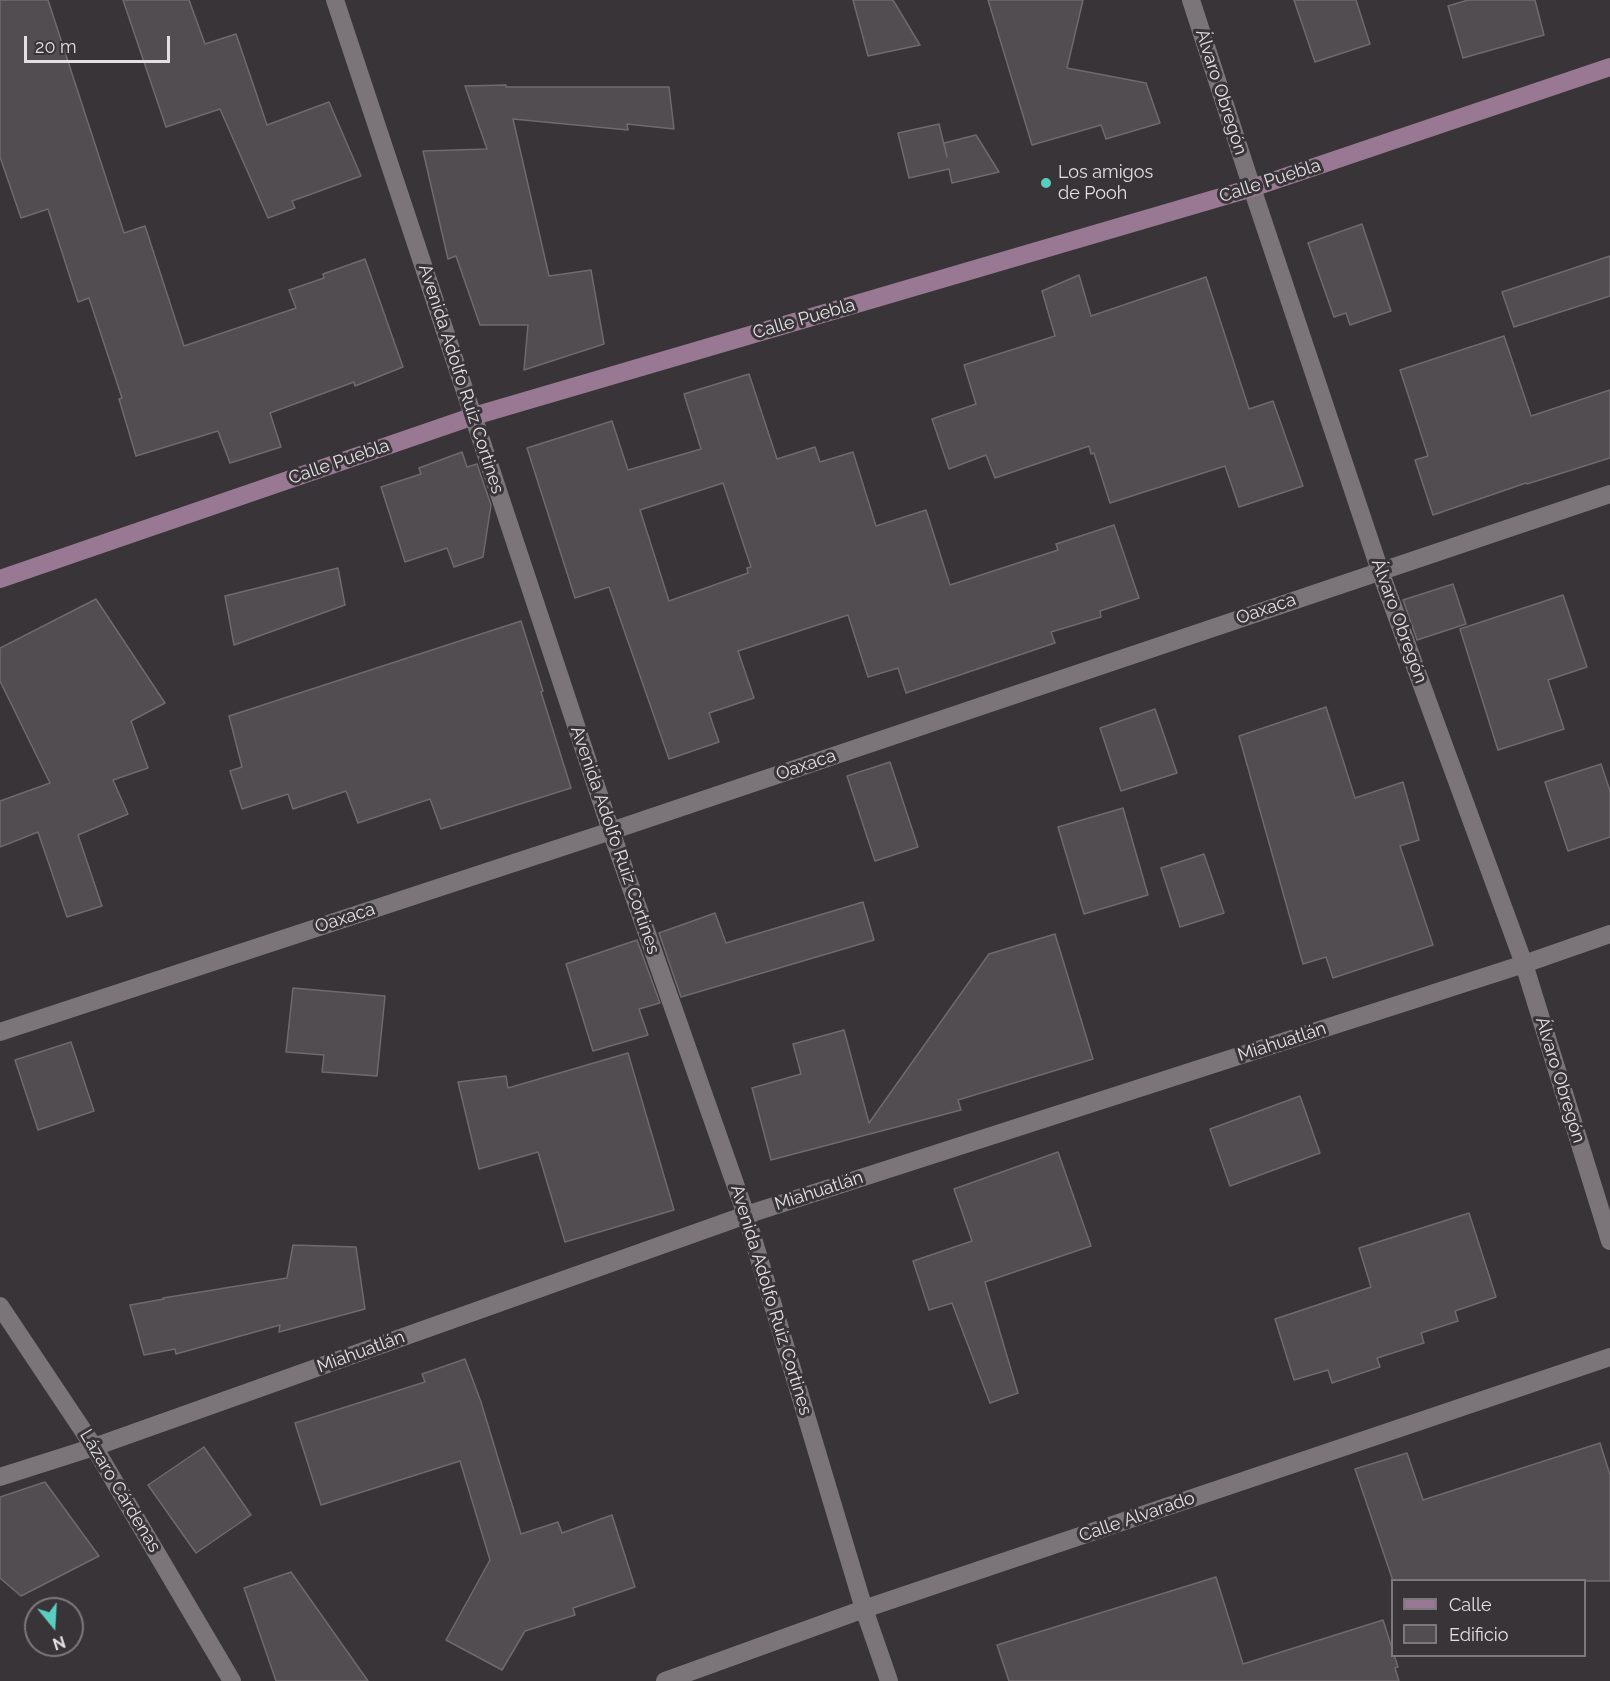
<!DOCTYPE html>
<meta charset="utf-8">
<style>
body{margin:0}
#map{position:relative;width:1610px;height:1681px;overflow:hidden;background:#383437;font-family:Raleway,sans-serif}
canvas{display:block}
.legend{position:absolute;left:1391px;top:1579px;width:195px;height:78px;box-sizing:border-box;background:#383437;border:2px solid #7c797c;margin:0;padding:8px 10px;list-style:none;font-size:18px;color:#e3e0e3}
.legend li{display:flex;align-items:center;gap:12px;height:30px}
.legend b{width:30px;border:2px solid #7c797c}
.north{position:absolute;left:24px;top:1597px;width:60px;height:60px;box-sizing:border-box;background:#383437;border:2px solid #7c797c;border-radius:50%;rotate:162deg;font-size:16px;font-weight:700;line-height:24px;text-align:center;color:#e3e0e3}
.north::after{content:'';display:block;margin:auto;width:21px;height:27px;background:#58cec0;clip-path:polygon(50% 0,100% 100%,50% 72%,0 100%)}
.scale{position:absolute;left:24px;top:36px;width:146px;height:27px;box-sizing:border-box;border:3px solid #e3e0e3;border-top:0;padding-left:8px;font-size:18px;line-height:21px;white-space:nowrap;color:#e3e0e3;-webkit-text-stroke:4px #383437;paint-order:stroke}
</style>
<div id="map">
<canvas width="1610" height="1681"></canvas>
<ul class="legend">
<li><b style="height:8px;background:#987892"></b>Calle</li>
<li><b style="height:16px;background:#524d51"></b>Edificio</li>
</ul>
<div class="north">N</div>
<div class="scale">20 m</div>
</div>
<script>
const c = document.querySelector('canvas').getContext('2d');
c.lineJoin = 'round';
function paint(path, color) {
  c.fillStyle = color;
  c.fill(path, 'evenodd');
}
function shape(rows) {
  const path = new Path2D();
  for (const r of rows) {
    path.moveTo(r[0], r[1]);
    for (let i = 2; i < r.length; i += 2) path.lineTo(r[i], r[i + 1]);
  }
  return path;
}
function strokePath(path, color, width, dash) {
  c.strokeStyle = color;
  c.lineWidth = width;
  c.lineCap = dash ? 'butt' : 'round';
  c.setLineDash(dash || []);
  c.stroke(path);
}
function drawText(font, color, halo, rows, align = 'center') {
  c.font = font + ' Raleway,sans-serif';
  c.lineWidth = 6;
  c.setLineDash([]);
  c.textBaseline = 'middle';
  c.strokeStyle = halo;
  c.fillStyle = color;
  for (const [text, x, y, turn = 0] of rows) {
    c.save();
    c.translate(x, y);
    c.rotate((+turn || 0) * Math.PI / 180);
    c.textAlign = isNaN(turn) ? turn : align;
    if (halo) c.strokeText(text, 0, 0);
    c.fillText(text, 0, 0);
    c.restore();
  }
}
const building = shape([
 [0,0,48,0,124,233,145,226,184,346,296,308,289,290,324,278,323,274,365,259,403,367,355,386,354,382,270,413,281,447,230,463,218,431,136,456,119,399,122,398,89,298,78,302,48,209,21,218,0,157,0,0],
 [123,0,189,0,205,44,236,34,267,125,329,102,361,176,292,201,295,208,268,218,220,109,166,127,123,0],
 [853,0,893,0,920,45,868,56,853,0],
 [988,0,1083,0,1067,68,1146,83,1160,123,1106,139,1101,125,1032,145,988,0],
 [1294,0,1356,0,1370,44,1315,62,1294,0],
 [1468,0,1535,0,1544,35,1463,58,1448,6,1468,0],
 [506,85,506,87,669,87,674,129,627,124,628,130,513,119,549,276,591,270,604,344,524,370,528,325,480,325,456,256,448,259,423,151,487,149,465,86,506,85],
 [939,124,947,157,944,143,976,135,999,172,952,183,949,169,909,178,898,133,939,124],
 [1362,224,1391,311,1350,325,1346,313,1334,317,1308,243,1362,224],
 [1610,256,1610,296,1514,327,1502,292,1610,256],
 [1079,275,1091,316,1206,277,1249,409,1273,401,1303,486,1239,507,1225,466,1110,503,1094,453,1091,454,1089,446,995,478,986,455,949,469,932,419,976,404,964,365,1055,336,1042,291,1079,275],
 [1504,336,1531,416,1610,390,1610,458,1527,484,1526,483,1433,515,1415,460,1428,456,1400,370,1504,336],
 [749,374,777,459,815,447,820,462,853,452,876,526,926,510,950,585,1058,550,1056,544,1114,525,1139,598,1100,611,1101,617,1051,632,1055,643,906,693,898,668,868,677,848,615,738,651,754,698,709,713,719,742,669,759,609,587,575,598,527,448,612,421,628,470,701,449,684,394,749,374],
 [723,483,751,567,747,568,748,573,669,601,640,510,723,483],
 [462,452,467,467,477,464,491,505,483,557,454,567,447,548,405,562,381,487,421,474,419,468,462,452],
 [338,568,345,605,234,645,225,596,338,568],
 [1453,584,1466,624,1417,640,1403,600,1453,584],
 [1563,595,1587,667,1548,680,1564,729,1498,750,1460,629,1563,595],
 [96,599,165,703,131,721,148,768,113,780,128,814,78,835,102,906,67,917,38,832,0,847,0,801,50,783,0,681,0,648,96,599],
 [521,621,543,691,541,692,571,788,441,829,430,799,358,823,346,791,293,809,288,794,242,809,230,771,242,767,229,716,521,621],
 [1326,707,1355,798,1403,782,1419,840,1400,846,1433,945,1333,978,1326,957,1303,964,1239,736,1326,707],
 [1155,709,1177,773,1121,791,1100,728,1155,709],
 [890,762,918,847,875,861,847,776,890,762],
 [1601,764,1610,791,1610,837,1568,851,1545,782,1601,764],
 [1123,808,1148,895,1084,914,1058,827,1123,808],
 [1204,854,1224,913,1180,927,1161,868,1204,854],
 [863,902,874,940,681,997,659,933,715,913,726,943,863,902],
 [1055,934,1093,1059,958,1100,961,1110,771,1160,752,1088,801,1074,793,1044,844,1030,869,1123,989,954,1055,934],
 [637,940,660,1003,639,1009,648,1035,593,1051,566,964,637,940],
 [293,988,385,996,377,1076,322,1072,324,1055,286,1052,293,988],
 [71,1042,94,1111,38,1130,15,1060,71,1042],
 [628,1053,674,1210,565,1242,538,1152,479,1169,458,1082,506,1076,508,1088,628,1053],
 [1300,1096,1320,1153,1230,1186,1210,1129,1300,1096],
 [1058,1152,1091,1246,985,1282,1018,1393,990,1403,952,1303,929,1310,913,1261,972,1241,954,1189,1058,1152],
 [1469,1213,1496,1297,1455,1311,1458,1321,1421,1333,1424,1343,1377,1358,1380,1367,1332,1383,1328,1370,1294,1380,1275,1319,1371,1287,1359,1248,1469,1213],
 [293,1245,356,1247,365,1309,279,1332,280,1325,176,1354,175,1349,144,1355,130,1305,164,1299,163,1298,287,1278,293,1245],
 [465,1359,481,1402,521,1534,558,1522,562,1533,612,1515,635,1587,573,1608,575,1615,525,1631,502,1670,446,1640,490,1560,460,1461,321,1505,295,1423,425,1382,422,1374,465,1359],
 [1600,1443,1610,1475,1610,1581,1393,1581,1355,1469,1407,1453,1423,1500,1600,1443],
 [204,1447,251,1515,196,1553,148,1485,204,1447],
 [45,1482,99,1556,21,1596,0,1578,0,1497,45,1482],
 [291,1572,368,1681,276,1681,244,1588,291,1572],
 [1216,1577,1243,1664,1383,1620,1398,1667,1395,1668,1399,1681,1009,1681,997,1645,1216,1577]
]);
const street = shape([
 [335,0,611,831,746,1215,864,1609,889,1681],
 [1191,0,1252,188,1380,571,1524,964,1610,1241],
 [0,1032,611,831,1610,494],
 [0,1306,94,1447,232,1681],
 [0,1477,94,1447,746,1215,1524,964,1610,934],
 [665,1681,864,1609,1610,1357]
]);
const secondary = shape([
 [0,579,474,416,1252,188,1610,67]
]);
const markers = [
 [1046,183,6,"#58cec0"]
];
const streetNames = [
 ["Álvaro Obregón",1221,92,72],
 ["Calle Puebla",1270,181,-18],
 ["Calle Puebla",804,319,-16],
 ["Avenida Adolfo Ruiz Cortines",461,379,72],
 ["Calle Puebla",339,462,-19],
 ["Oaxaca",1266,609,-19],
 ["Álvaro Obregón",1399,621,70],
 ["Oaxaca",806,765,-19],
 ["Avenida Adolfo Ruiz Cortines",615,840,71],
 ["Oaxaca",345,918,-18],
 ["Miahuatlán",1282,1042,-18],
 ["Álvaro Obregón",1560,1080,73],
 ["Miahuatlán",819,1191,-18],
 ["Avenida Adolfo Ruiz Cortines",771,1300,73],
 ["Miahuatlán",361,1352,-20],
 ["Lázaro Cárdenas",120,1491,59],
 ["Calle Alvarado",1137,1517,-19]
];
const poiNames = [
 ["Los amigos",1058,173],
 ["de Pooh",1058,194]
];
paint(building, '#524d51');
strokePath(building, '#706a6e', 1.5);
strokePath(street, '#7b7579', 18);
strokePath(secondary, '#987892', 18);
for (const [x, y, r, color] of markers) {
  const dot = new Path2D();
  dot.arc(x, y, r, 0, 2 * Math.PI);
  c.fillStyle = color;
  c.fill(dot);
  strokePath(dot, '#383437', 2);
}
drawText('18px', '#e3e0e3', '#383437', streetNames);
drawText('18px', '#e3e0e3', '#383437', poiNames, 'left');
</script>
